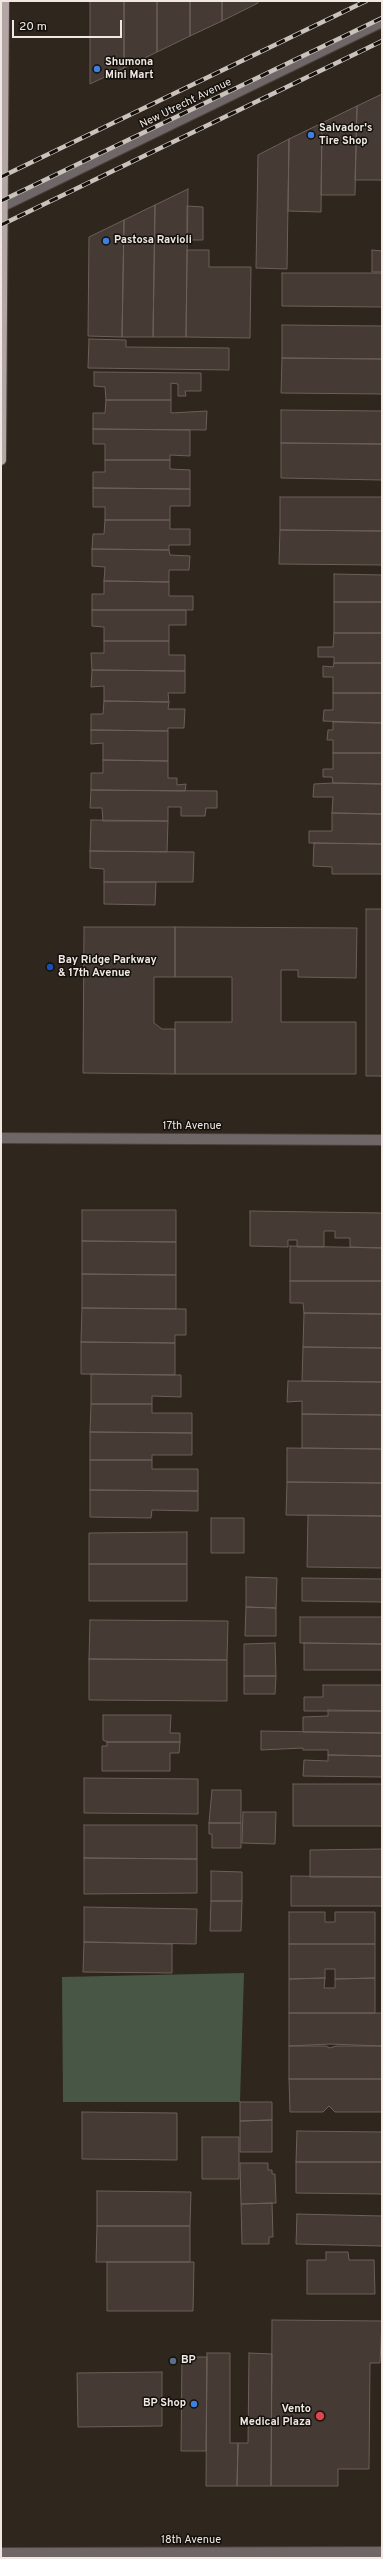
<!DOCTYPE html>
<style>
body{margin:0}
#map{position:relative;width:383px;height:2559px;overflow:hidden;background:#2f261d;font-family:Overpass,sans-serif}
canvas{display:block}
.frame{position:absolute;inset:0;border:2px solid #efe8e3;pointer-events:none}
.scale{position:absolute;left:12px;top:20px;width:110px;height:18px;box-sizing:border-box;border:2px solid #efe8e3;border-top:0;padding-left:5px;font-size:12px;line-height:14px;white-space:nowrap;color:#efe8e3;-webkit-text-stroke:3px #14100c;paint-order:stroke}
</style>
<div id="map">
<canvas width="383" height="2559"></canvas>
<div class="frame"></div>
<div class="scale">20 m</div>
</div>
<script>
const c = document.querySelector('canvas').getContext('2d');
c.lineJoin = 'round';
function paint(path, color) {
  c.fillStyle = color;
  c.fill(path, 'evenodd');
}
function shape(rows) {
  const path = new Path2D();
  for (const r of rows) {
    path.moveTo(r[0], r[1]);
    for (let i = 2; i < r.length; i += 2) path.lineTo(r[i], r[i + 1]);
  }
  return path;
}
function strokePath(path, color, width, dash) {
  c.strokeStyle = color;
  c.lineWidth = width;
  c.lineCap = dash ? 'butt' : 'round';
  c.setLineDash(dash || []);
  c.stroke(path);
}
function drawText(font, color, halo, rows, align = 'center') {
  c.font = font + ' Overpass,sans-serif';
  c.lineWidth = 3;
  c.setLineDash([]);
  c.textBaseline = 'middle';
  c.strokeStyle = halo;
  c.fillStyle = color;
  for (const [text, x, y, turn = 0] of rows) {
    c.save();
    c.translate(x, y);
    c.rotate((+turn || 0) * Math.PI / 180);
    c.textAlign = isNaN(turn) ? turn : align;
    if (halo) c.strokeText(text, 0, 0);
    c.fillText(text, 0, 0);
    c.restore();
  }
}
const green = shape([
 [244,1973,240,2102,63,2102,62,1977]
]);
const building = shape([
 [90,1,124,1,124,68,90,84,90,1],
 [124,1,157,1,157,52,124,68,124,1],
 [157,1,190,1,190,36,157,52,157,1],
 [190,1,222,1,222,21,190,36,190,1],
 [222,1,258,1,258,3,222,21,222,1],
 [382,94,382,180,355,180,357,106,382,94],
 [357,106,355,195,321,195,322,123,357,106],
 [322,123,321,212,288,211,289,139,322,123],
 [289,139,287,269,256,268,258,155,289,139],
 [188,189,186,337,153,337,155,205,188,189],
 [155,205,153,337,122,337,124,220,155,205],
 [187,206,203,207,203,240,187,240,187,206],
 [124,220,122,337,88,336,89,237,124,220],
 [187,250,209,250,209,267,251,267,250,338,186,337,187,250],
 [372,250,382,251,382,272,372,272,372,250],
 [282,273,382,273,382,307,282,306,282,273],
 [282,325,382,326,382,359,282,358,282,325],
 [89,339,126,340,126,347,229,348,229,370,88,368,89,339],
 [282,358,382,359,382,394,281,393,282,358],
 [94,372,201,373,201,391,185,391,186,396,178,396,178,384,171,383,171,400,106,400,105,387,94,386,94,372],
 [106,400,171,400,171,413,207,411,206,430,93,429,93,413,105,413,106,400],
 [281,410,382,411,382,444,281,443,281,410],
 [93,429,190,430,190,456,170,455,170,460,105,460,105,444,93,444,93,429],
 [281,443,382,444,382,480,281,478,281,443],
 [105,460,170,460,170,469,190,470,190,489,93,488,93,472,105,472,105,460],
 [93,488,190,489,190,506,170,506,170,520,105,520,105,507,93,507,93,488],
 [280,497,382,497,382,531,280,530,280,497],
 [105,520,170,520,170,529,190,529,190,545,169,545,169,550,92,549,93,534,104,534,105,520],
 [280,530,382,531,382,565,279,564,280,530],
 [92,549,169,550,170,555,190,556,189,570,169,570,169,582,104,581,105,567,92,566,92,549],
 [334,574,382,575,382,602,334,602,334,574],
 [104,581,169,582,169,596,193,596,193,610,92,610,92,594,104,594,104,581],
 [334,602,382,602,382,633,334,633,334,602],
 [92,610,186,610,186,625,169,625,169,641,104,641,104,627,92,626,92,610],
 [334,633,382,633,382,663,334,663,334,657,318,657,318,647,333,647,334,633],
 [104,641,169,641,169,655,185,655,185,671,92,670,91,653,104,653,104,641],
 [334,663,382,663,382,693,333,693,333,677,323,677,323,666,333,667,334,663],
 [92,670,185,671,185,693,168,693,169,702,104,701,104,686,91,687,92,670],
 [333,693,382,693,382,723,323,721,324,710,333,710,333,693],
 [104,701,169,702,168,709,185,709,184,728,168,728,168,731,91,730,91,714,103,714,104,701],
 [333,722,382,723,382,753,333,753,333,740,327,740,328,730,333,730,333,722],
 [91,730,168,731,168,761,103,760,103,743,91,744,91,730],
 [333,753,382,753,382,784,333,783,332,777,323,777,323,769,333,769,333,753],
 [103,760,168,761,168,778,177,778,177,785,186,784,185,791,91,790,91,773,103,773,103,760],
 [333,783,382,784,382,814,332,813,333,797,313,797,314,784,333,783],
 [91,790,217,791,217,808,206,808,205,816,181,816,181,807,168,807,168,821,103,821,102,808,90,808,91,790],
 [332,813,382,814,382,844,309,843,309,831,332,831,332,813],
 [91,820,168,821,167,852,90,851,91,820],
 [314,843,382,844,382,874,332,874,332,867,313,866,314,843],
 [90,851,194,852,193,882,104,882,104,869,90,868,90,851],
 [104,882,156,882,155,905,104,904,104,882],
 [366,909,382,909,382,1076,366,1076,366,909],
 [84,927,175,927,175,977,154,977,154,1023,162,1029,175,1029,175,1074,83,1073,84,927],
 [175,927,357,928,356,978,298,977,298,970,281,970,281,1022,356,1022,356,1074,175,1074,175,1022,232,1022,232,977,175,977,175,927],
 [82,1210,176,1210,176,1242,82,1241,82,1210],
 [250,1211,382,1213,382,1248,350,1247,350,1238,335,1238,335,1231,324,1231,324,1247,297,1247,297,1240,288,1240,288,1247,250,1246,250,1211],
 [82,1241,176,1242,176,1275,82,1274,82,1241],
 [290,1246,382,1248,382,1281,290,1281,290,1246],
 [82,1274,176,1275,176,1309,82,1308,82,1274],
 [290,1281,382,1281,382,1314,304,1313,303,1303,290,1303,290,1281],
 [82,1308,186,1309,186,1335,175,1335,175,1343,81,1342,82,1308],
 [304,1313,382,1314,382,1348,303,1347,304,1313],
 [81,1342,175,1343,175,1375,81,1374,81,1342],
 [303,1347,382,1348,382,1382,302,1381,303,1347],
 [91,1374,181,1375,181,1397,152,1396,152,1404,91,1404,91,1374],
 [288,1381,382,1382,382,1415,302,1414,302,1401,287,1402,288,1381],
 [91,1404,152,1404,152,1413,192,1413,192,1433,90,1432,91,1404],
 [302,1414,382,1415,382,1449,302,1448,302,1414],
 [90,1432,192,1433,192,1455,152,1455,152,1460,90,1460,90,1432],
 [287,1448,382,1449,382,1483,287,1482,287,1448],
 [90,1460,152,1460,152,1469,198,1469,198,1491,90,1490,90,1460],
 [287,1482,382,1483,382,1516,286,1515,287,1482],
 [90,1490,198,1491,198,1511,152,1510,151,1518,90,1517,90,1490],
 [308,1515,382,1516,382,1568,307,1567,308,1515],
 [211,1518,244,1518,244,1553,211,1553,211,1518],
 [187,1532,187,1564,89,1564,89,1533,187,1532],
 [89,1564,187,1564,187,1601,89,1601,89,1564],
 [246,1577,277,1578,276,1608,246,1607,246,1577],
 [302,1578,382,1579,382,1602,302,1601,302,1578],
 [246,1607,276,1608,276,1636,245,1636,246,1607],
 [300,1617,382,1617,382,1644,300,1643,300,1617],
 [90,1620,228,1621,227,1660,89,1659,90,1620],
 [275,1643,276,1676,244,1676,244,1644,275,1643],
 [304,1643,382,1644,382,1670,304,1670,304,1643],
 [89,1659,227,1660,227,1701,89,1700,89,1659],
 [244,1676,276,1676,275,1694,244,1694,244,1676],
 [323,1685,382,1685,382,1711,304,1711,304,1697,323,1697,323,1685],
 [328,1710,382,1711,382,1733,303,1732,303,1717,328,1716,328,1710],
 [103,1715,171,1715,170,1733,180,1733,180,1742,107,1742,103,1740,103,1715],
 [261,1731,382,1733,382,1756,328,1755,328,1750,303,1750,303,1748,261,1750,261,1731],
 [107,1742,180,1742,179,1753,170,1753,170,1771,102,1771,102,1746,107,1746,107,1742],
 [328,1755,382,1756,382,1777,303,1776,304,1760,328,1761,328,1755],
 [84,1778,198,1779,198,1814,84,1813,84,1778],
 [293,1784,382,1784,382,1826,293,1826,293,1784],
 [212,1790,241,1790,241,1823,209,1823,212,1790],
 [243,1812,276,1812,275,1844,242,1843,243,1812],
 [209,1823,241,1823,241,1848,212,1848,212,1834,209,1834,209,1823],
 [84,1825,197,1825,197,1859,84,1858,84,1825],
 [382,1849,382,1877,310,1877,310,1850,382,1849],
 [84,1858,197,1859,197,1893,84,1894,84,1858],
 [211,1871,242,1872,242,1901,211,1901,211,1871],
 [291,1876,382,1877,382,1906,291,1906,291,1876],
 [211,1901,242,1901,241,1931,210,1931,211,1901],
 [84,1907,197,1909,196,1944,84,1942,84,1907],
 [289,1912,325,1912,325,1922,335,1922,335,1912,375,1912,375,1944,289,1944,289,1912],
 [84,1942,172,1944,172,1973,83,1972,84,1942],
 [289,1944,375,1944,375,1978,335,1979,335,1969,325,1969,325,1978,289,1979,289,1944],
 [325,1978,324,1988,335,1988,335,1979,375,1978,375,2013,289,2013,289,1979,325,1978],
 [289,2013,382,2013,382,2046,330,2044,289,2046,289,2013],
 [289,2046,326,2046,330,2048,336,2046,382,2046,382,2079,289,2079,289,2046],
 [289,2079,382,2079,382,2112,335,2112,329,2106,323,2112,290,2112,289,2079],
 [240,2102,272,2102,272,2120,240,2121,240,2102],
 [82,2112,177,2113,177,2160,82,2159,82,2112],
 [272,2120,272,2152,240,2152,240,2121,272,2120],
 [297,2131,382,2132,382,2162,296,2162,297,2131],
 [202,2137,239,2137,239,2179,202,2179,202,2137],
 [296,2162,382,2162,382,2194,296,2193,296,2162],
 [240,2163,268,2163,268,2170,272,2170,272,2174,275,2174,276,2203,241,2204,240,2163],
 [97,2191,191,2192,190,2226,97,2226,97,2191],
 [272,2203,273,2237,269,2237,269,2244,242,2244,241,2204,272,2203],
 [297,2214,382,2216,382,2246,296,2244,297,2214],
 [97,2226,190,2226,190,2262,96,2262,97,2226],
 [326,2252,348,2252,349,2260,374,2260,375,2294,307,2294,307,2260,326,2260,326,2252],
 [107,2262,194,2262,193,2311,107,2311,107,2262],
 [272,2320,382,2321,380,2363,370,2363,369,2469,338,2469,338,2486,271,2486,272,2320],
 [207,2353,230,2353,230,2443,238,2443,237,2486,206,2486,207,2353],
 [249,2353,272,2354,271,2486,237,2486,238,2443,248,2443,249,2353],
 [182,2357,207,2357,206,2451,181,2451,182,2357],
 [162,2372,162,2426,78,2427,77,2373,162,2372]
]);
const minor = shape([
 [1,207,382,22],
 [1,1138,382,1140],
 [1,2553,382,2552]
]);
const major = shape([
 [1,460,4,1]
]);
const rail = shape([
 [1,177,366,1],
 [1,201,382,18],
 [1,225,382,41]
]);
const markers = [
 [97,69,4,"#3f7fe0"],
 [311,135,4,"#3f7fe0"],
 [106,241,4,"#3f7fe0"],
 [50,967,4,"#1a4fb4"],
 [173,2361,4,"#5c6f8a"],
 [194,2404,4,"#3f7fe0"],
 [320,2416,5,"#e0444e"]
];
const poiNames = [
 ["Shumona",105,63],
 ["Mini Mart",105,76],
 ["Salvador's",319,129],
 ["Tire Shop",319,142],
 ["Pastosa Ravioli",114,241],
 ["Bay Ridge Parkway",58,961],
 ["& 17th Avenue",58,974],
 ["BP",181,2361],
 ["BP Shop",186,2404,"right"],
 ["Vento",311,2410,"right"],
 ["Medical Plaza",311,2423,"right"]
];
const streetNames = [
 ["New Utrecht Avenue",186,104,-26],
 ["17th Avenue",192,1127],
 ["18th Avenue",191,2541]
];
paint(green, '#485646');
paint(building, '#463a34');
strokePath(building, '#6d5f59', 1);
strokePath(minor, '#4a4139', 12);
strokePath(major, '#4a4139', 12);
strokePath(minor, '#6f6767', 10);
strokePath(major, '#b5a6a6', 10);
strokePath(rail, '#cac3bd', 4.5);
strokePath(rail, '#14100c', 3, [9]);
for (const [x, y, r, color] of markers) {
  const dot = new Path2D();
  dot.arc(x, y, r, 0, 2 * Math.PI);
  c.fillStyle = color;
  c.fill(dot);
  strokePath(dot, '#14100c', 1.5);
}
drawText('bold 11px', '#efe8e3', '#14100c', poiNames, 'left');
drawText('11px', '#efe8e3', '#14100c', streetNames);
</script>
